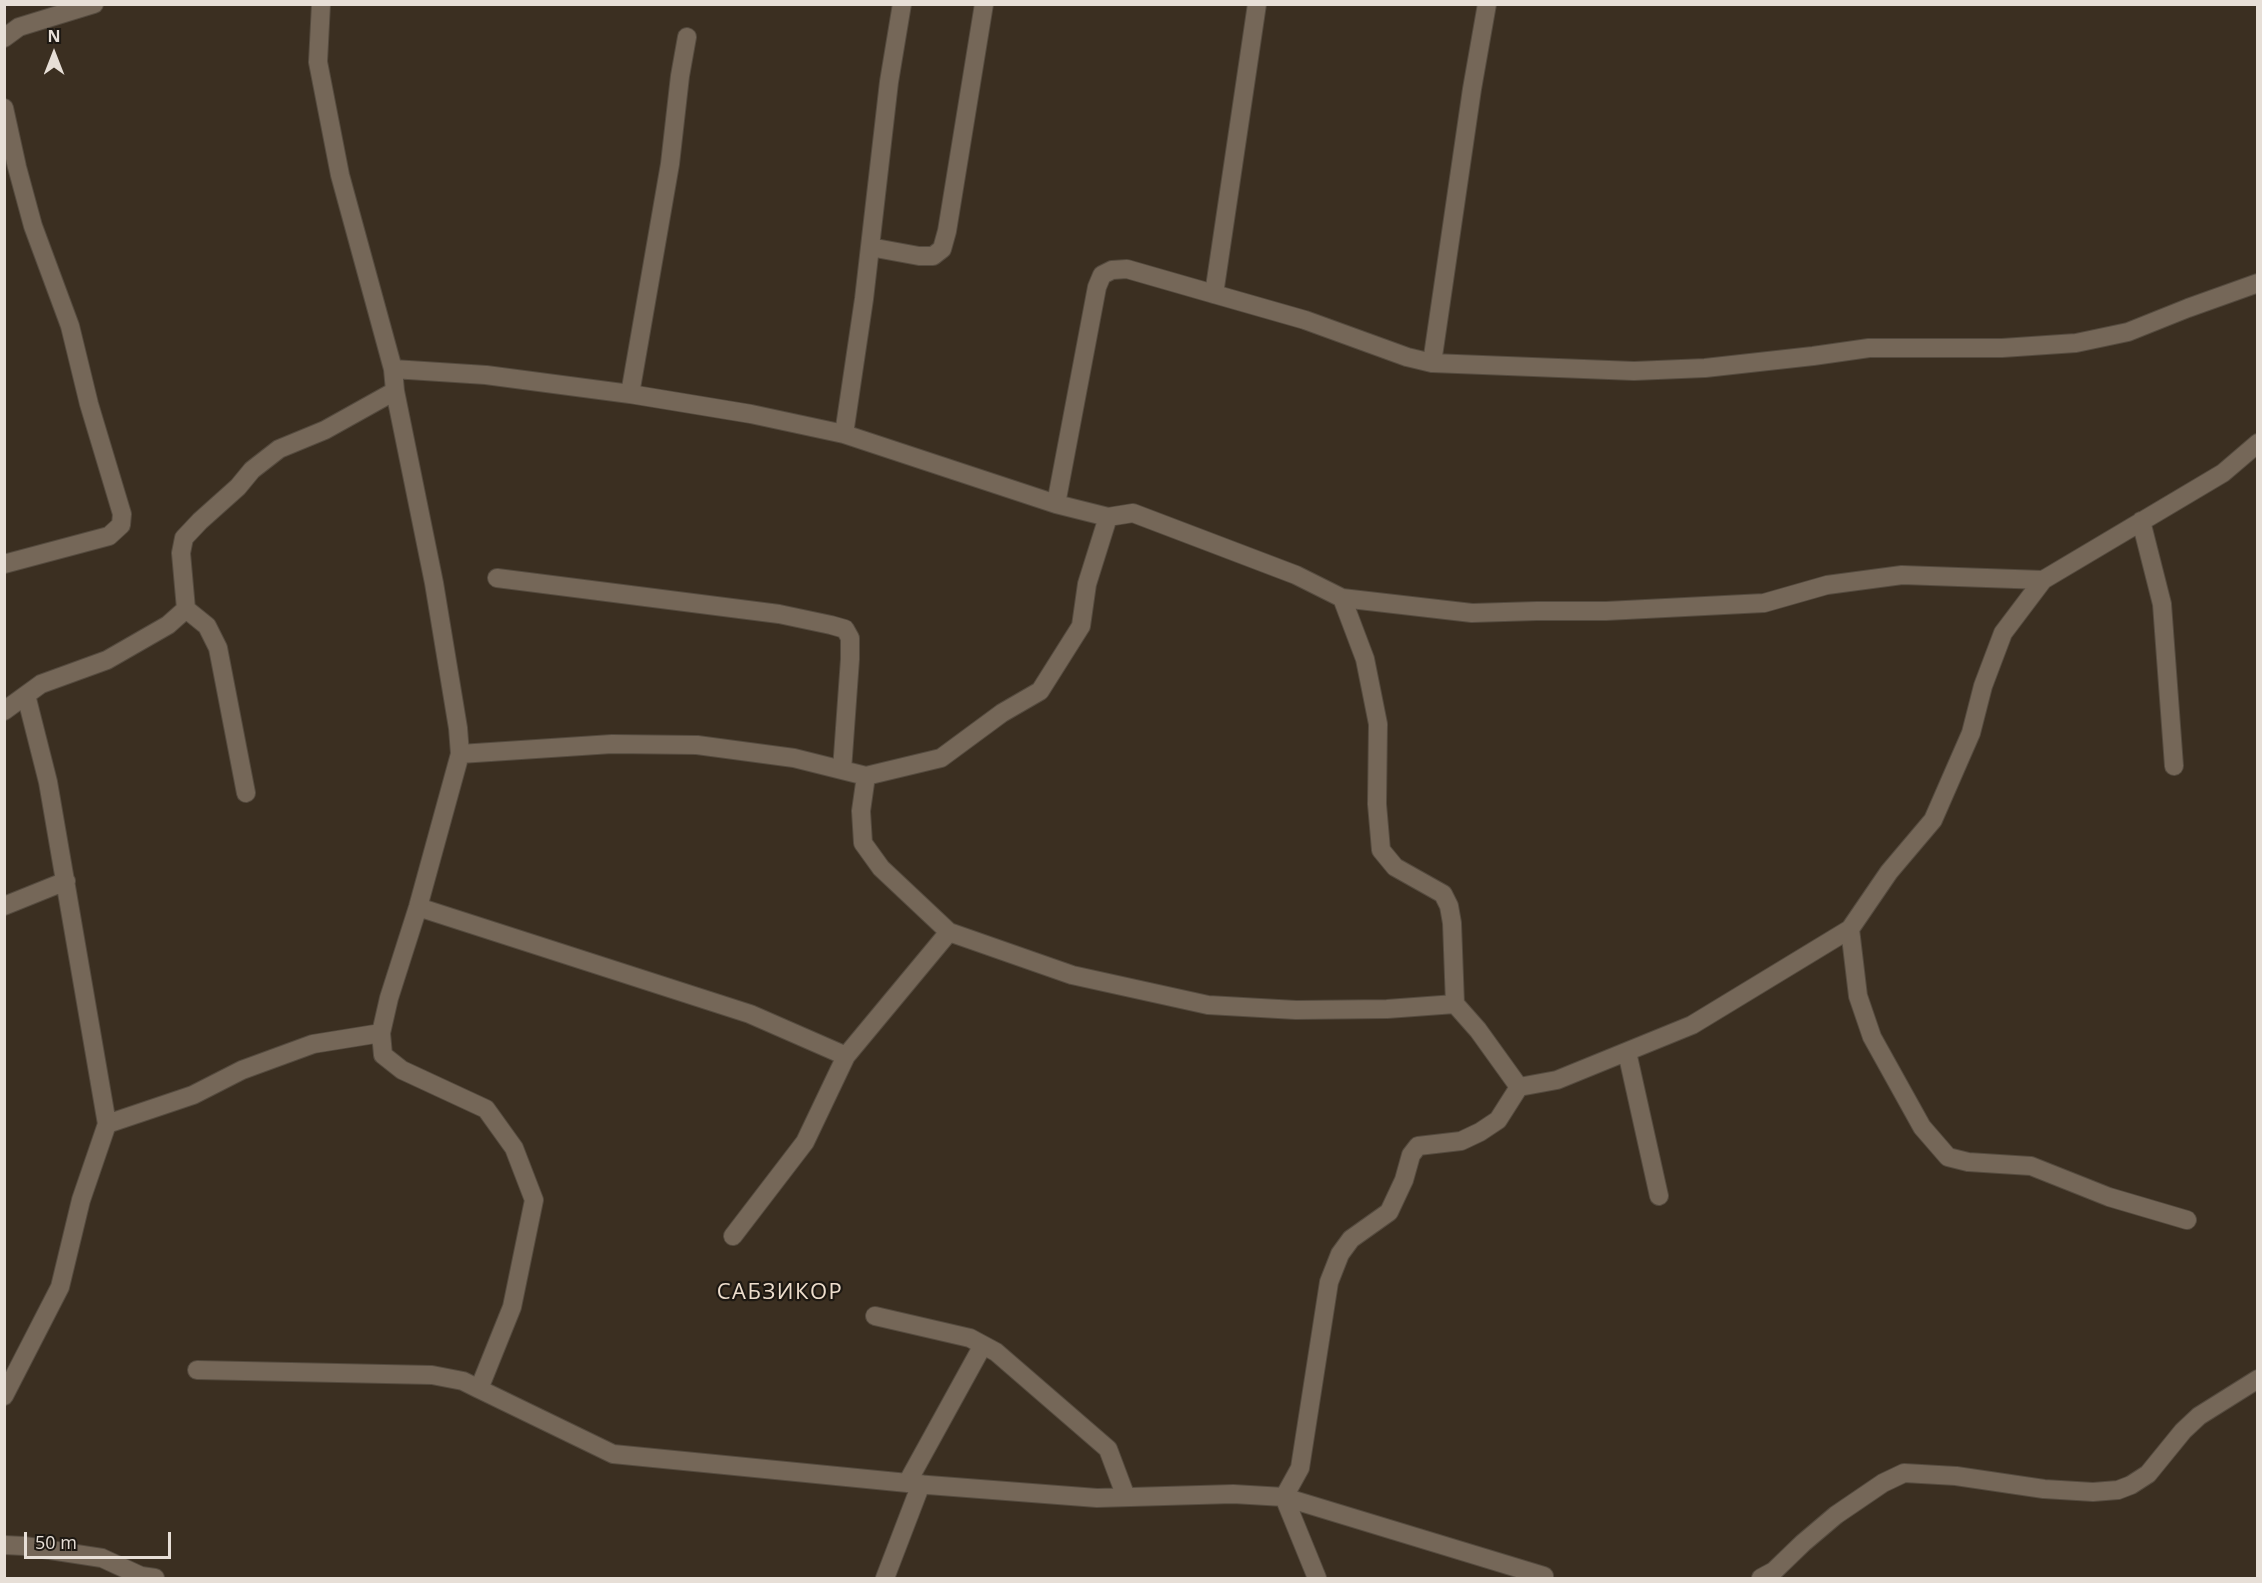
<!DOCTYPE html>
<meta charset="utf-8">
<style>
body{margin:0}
#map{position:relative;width:2262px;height:1583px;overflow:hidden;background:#3b2f21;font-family:"Open Sans",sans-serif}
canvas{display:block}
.frame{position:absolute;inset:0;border:6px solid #e7dfd7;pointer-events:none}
.north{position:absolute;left:24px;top:24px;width:60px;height:60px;-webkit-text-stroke:4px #1d1812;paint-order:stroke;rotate:0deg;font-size:16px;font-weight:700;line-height:24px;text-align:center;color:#e7dfd7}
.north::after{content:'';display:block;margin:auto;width:21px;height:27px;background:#e7dfd7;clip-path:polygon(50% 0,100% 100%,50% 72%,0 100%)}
.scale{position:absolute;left:24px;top:1532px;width:147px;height:27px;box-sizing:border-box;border:3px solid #e7dfd7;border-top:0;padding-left:8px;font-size:18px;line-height:21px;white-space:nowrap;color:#e7dfd7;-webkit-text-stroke:4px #1d1812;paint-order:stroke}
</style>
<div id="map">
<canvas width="2262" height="1583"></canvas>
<div class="frame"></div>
<div class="north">N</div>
<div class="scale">50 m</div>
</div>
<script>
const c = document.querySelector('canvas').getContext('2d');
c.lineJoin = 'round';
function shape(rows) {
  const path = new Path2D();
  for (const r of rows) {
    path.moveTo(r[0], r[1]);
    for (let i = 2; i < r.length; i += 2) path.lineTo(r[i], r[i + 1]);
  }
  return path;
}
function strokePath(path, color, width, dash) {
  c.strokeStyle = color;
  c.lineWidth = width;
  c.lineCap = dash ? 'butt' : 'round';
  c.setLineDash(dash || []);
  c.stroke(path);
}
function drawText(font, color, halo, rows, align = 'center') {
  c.font = font + ' "Open Sans",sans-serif';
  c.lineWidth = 4.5;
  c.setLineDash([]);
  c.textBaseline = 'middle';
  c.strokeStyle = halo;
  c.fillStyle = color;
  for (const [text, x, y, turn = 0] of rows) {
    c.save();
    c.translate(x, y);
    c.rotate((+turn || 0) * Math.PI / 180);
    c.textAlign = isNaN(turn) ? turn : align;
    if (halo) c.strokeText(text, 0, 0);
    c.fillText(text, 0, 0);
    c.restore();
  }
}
const minor = shape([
 [321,4,318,62,340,175,393,369,395,391,434,583,458,728,460,754,418,907,389,998,381,1033,383,1055,402,1070,486,1109,514,1148,534,1200,512,1307,479,1389,613,1454,928,1485,1097,1498,1233,1494,1284,1497,1544,1576],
 [4,38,19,27,94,4],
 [4,108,17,167,33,226,70,326,89,404,122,514,121,525,109,536,4,564],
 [870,247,919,256,933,256,942,249,947,231,984,4],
 [1214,294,1257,4],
 [1432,363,1472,89,1487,4],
 [393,369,486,375,630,394,751,414,844,434,1056,504,1108,517],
 [630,394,670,164,680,76,687,37],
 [844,434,864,299,889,82,902,4],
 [1056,504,1097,287,1102,275,1112,270,1127,269,1214,294,1305,320,1407,357,1432,363,1634,371,1705,368,1813,356,1869,348,2002,348,2076,343,2128,332,2188,308,2258,283],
 [2141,521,2162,604,2174,766],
 [497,578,779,614,831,625,845,629,850,638,850,659,842,770],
 [1342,598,1365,659,1378,724,1377,804,1381,850,1395,867,1443,894,1449,906,1452,923,1455,1004],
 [186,609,207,626,218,648,246,793],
 [26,695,48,782,107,1124],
 [4,711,41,684,107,660,168,625,186,609,181,553,184,538,200,521,238,487,252,470,279,449,325,430,395,391],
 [460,754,612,744,697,745,794,758,866,776,941,758,1002,713,1040,691,1081,626,1087,584,1108,517,1133,513,1296,575,1342,598,1472,613,1537,611,1606,611,1764,603,1827,585,1902,575,2043,580],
 [866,776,861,811,863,843,881,868,949,932,1072,975,1208,1005,1296,1010,1387,1009,1455,1004,1478,1030,1519,1087,1557,1080,1692,1025,1850,929,1889,872,1933,820,1971,733,1983,686,2003,633,2043,580,2223,473,2258,443],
 [4,906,66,881],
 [418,907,750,1014,846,1056,949,932],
 [1850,929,1858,996,1872,1037,1922,1127,1948,1157,1968,1162,2031,1166,2109,1197,2187,1220],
 [1627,1052,1659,1196],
 [733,1236,805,1142,846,1056],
 [875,1316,970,1338,996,1352,1108,1449,1126,1497],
 [197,1370,432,1375,463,1381,479,1389],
 [4,1396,60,1287,81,1200,107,1124,193,1095,242,1070,313,1044,381,1033],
 [907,1483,983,1345],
 [4,1545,24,1546,102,1558,141,1576,155,1578],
 [885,1578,921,1484],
 [1317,1578,1284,1497,1300,1468,1329,1282,1340,1254,1351,1239,1389,1212,1404,1180,1411,1155,1418,1146,1461,1141,1480,1132,1498,1120,1519,1087],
 [1761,1578,1774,1571,1803,1543,1836,1515,1883,1483,1904,1473,1956,1476,2044,1489,2093,1492,2118,1490,2131,1485,2148,1474,2183,1431,2199,1416,2258,1379]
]);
const quarterNames = [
 ["САБЗИКОР",780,1293]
];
strokePath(minor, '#554b3f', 20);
strokePath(minor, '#756758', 18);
c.letterSpacing = '1.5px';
drawText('22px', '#eedecd', '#1d1812', quarterNames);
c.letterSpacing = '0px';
</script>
